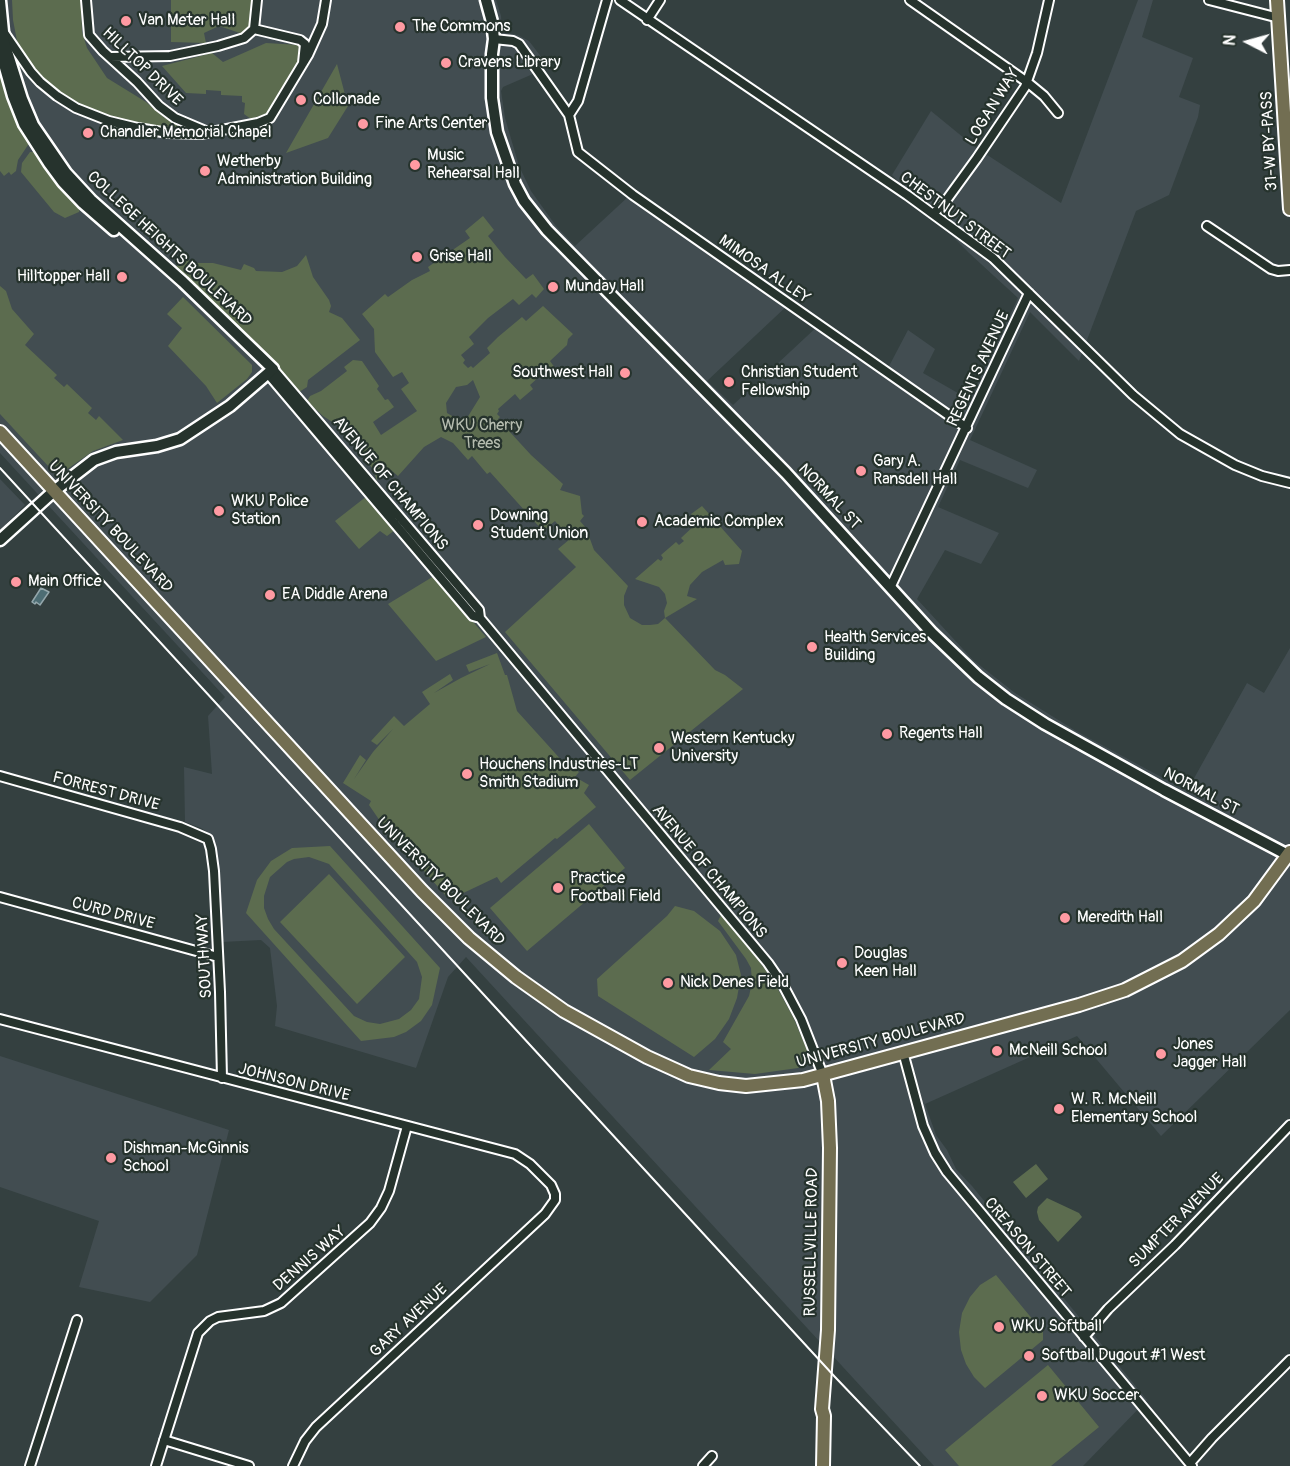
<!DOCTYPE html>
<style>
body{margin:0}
#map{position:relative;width:1290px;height:1466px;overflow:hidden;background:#344040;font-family:Pangolin,sans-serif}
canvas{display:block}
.north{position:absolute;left:1218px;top:12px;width:60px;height:60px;-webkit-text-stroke:4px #26332d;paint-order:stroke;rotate:276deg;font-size:16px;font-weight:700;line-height:24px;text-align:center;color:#fff}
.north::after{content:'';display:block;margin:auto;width:21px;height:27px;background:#fff;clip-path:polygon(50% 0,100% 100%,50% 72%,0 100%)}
</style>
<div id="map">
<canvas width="1290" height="1466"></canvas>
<div class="north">N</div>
</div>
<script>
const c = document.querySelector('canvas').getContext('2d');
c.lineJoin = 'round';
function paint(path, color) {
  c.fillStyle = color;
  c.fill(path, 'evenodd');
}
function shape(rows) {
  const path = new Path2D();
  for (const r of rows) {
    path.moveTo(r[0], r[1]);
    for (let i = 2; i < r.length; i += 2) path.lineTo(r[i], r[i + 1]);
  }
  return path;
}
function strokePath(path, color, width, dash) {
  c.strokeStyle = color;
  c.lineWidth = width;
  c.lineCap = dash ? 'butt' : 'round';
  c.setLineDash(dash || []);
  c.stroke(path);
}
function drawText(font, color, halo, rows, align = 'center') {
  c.font = font + ' Pangolin,sans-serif';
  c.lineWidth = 4.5;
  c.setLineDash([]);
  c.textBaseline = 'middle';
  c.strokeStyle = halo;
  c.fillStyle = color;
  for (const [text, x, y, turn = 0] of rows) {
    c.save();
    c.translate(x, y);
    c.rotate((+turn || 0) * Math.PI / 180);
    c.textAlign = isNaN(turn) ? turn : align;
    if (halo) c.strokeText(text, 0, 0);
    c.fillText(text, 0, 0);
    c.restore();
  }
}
const built = shape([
 [0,0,496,0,501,16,502,32,518,35,529,41,549,67,503,87,501,91,505,118,519,166,531,191,556,226,575,246,629,196,789,304,707,381,733,405,820,324,887,370,908,330,935,349,923,373,970,400,1018,298,969,253,892,175,931,111,975,147,1061,203,1138,0,1153,0,1142,37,1193,58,1179,97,1200,105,1198,117,1169,195,1136,211,1079,361,1030,312,970,440,1037,470,1028,488,960,460,938,507,999,533,981,564,945,550,917,599,973,660,1015,693,1076,731,1187,791,1247,683,1264,693,1290,648,1290,1010,1161,1136,1077,1036,925,1104,936,1135,947,1150,956,1169,972,1186,1147,1400,1083,1466,934,1466,466,957,448,977,416,1068,275,1026,277,1006,270,948,261,940,222,942,218,855,215,842,210,834,201,828,185,822,184,767,212,774,208,716,225,697,0,453],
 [0,479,25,505,0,530],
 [0,1056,229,1130,197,1255,150,1302,79,1287,99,1221,0,1187]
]);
const green = shape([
 [12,0,81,0,82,32,87,48,107,78,146,102,165,118,200,132,168,130,130,124,83,108,57,94,32,72,18,46,13,20],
 [171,0,251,0,249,30,243,34,219,26,204,33,206,43,171,42],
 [266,43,299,45,298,66,268,113,251,119,244,114,245,103,242,102,242,96,221,95,221,91,206,90,206,94,186,93,162,66,212,53,223,62],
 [0,60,30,142,18,160,16,171,11,175,9,172,4,176,0,171],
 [337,64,348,106,328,138,286,153],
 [30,152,35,152,80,208,79,212,65,218,54,212,21,172,22,163],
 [483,216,494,230,488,236,505,257,526,279,533,274,544,289,536,298,532,294,519,305,513,299,488,318,469,337,474,344,461,355,465,360,463,363,468,368,471,366,473,368,490,353,487,348,498,337,522,317,526,321,543,306,573,334,568,339,567,345,550,361,555,368,543,379,540,376,530,385,533,389,520,400,515,394,498,409,499,411,497,414,500,417,498,419,531,455,563,484,560,490,580,496,582,514,584,516,580,521,586,528,594,550,628,586,624,596,624,605,630,618,642,625,650,625,658,624,665,618,664,611,667,603,665,594,659,587,635,579,658,559,661,561,663,558,661,555,676,542,679,545,684,541,681,538,698,522,691,514,702,506,742,551,739,564,725,565,723,560,702,572,690,585,687,596,697,599,665,618,715,670,725,675,743,689,630,780,505,632,576,567,558,549,570,539,555,521,543,531,490,472,487,474,472,456,468,460,453,443,441,437,424,447,398,476,392,471,384,469,377,475,377,482,374,471,364,457,337,425,323,416,307,401,310,396,321,391,347,371,344,367,353,360,362,361,379,386,377,389,380,393,385,400,388,399,394,407,373,422,381,435,417,411,401,389,409,383,402,372,393,377,375,352,374,329,362,314,385,294,388,297,412,280,430,271,428,267,470,238,465,231],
 [473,380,480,397,467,418,459,420,447,413,446,403,456,387,467,385],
 [306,255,313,277,329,300,331,306,329,312,342,318,360,340,308,380,307,387,299,392,175,272,175,269,180,261,193,260,195,263,213,263,241,270,244,264,254,268,256,271,282,272,297,266],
 [0,286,6,291,12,309,34,334,25,345,57,375,54,378,64,387,67,384,92,408,88,413,96,420,99,416,123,440,93,451,66,470,56,471,49,467,0,414],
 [183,297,252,365,252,372,247,379,217,403,206,386,168,346,182,328,167,314],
 [367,496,395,530,387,536,380,531,359,549,335,521],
 [434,576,486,637,436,661,388,604],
 [497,653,505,675,507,675,517,711,564,763,579,772,575,777,589,785,584,793,596,807,557,839,555,838,501,883,497,877,457,896,453,887,451,888,452,893,446,896,380,821,369,805,371,801,343,783,360,755,366,760,354,779,373,752,393,729,377,745,371,741,394,716,404,726,430,704,422,692,450,674,453,680,434,693,461,678,490,664,469,672,466,665],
 [589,824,625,868,527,951,490,908],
 [330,846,440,968,432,1005,421,1021,406,1032,394,1037,361,1041,246,913,257,880,271,861,292,848],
 [309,857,329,864,417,962,422,977,419,999,411,1010,399,1019,380,1024,367,1022,354,1016,274,929,268,919,264,908,264,896,270,877,287,862,294,859],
 [329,874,405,957,357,1004,280,922],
 [675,906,694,911,720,931,736,955,741,975,737,998,729,1019,715,1039,694,1057,598,996,597,979,667,916],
 [721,915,752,951,774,982,793,1017,808,1052,806,1061,798,1068,755,1074,709,1070,731,1049,723,1042,749,996,752,983,751,968,746,959,718,921],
 [1036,1164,1048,1179,1026,1198,1013,1182],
 [1047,1198,1079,1213,1082,1217,1058,1242,1039,1220,1037,1212,1038,1207],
 [996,1275,1043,1332,1043,1340,985,1388,974,1377,966,1364,961,1350,959,1332,962,1313,970,1297,980,1285],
 [1048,1365,1099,1427,1051,1466,959,1466,945,1450]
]);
const water = shape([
 [41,588,49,592,40,605,36,602,35,604,32,602,41,588]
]);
const street = shape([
 [86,0,89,35,103,51,137,82,159,106,175,118,208,132],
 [620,0,907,195,993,258,1133,395,1180,434,1235,465,1262,476,1290,483],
 [910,0,1027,82,1044,96,1058,113],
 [1209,0,1279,18],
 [647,20,660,0],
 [254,29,300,40,305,44,303,63],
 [5,34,31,72,40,82,57,96,76,108,109,121,138,128,168,133,201,134,258,123,270,118,308,55,322,24,326,0],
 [494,39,513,41,519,44,569,115,578,152,633,195,967,428],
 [110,57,170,56,218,46,244,38,254,29,257,0],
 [569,115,578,101,607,0],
 [933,214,945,202,977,158,1025,87,1037,53,1049,0],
 [1207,226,1271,269,1278,271,1290,270],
 [273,369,479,610,480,618],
 [268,374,473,616,480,618,768,963,783,985,801,1019,823,1075],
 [891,586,1029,293],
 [0,776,180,827,208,839,211,849,214,871,220,992,222,1078],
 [0,897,218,957],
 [0,1019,515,1154,530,1164,551,1185,555,1194,555,1200,545,1214,316,1427,305,1441,293,1466],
 [903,1052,923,1126,935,1153,947,1172,1192,1466],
 [1084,1337,1108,1309,1175,1245,1290,1125],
 [164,1440,249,1466],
 [1190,1463,1212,1438,1290,1360],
 [30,1466,77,1320],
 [156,1466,198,1333,210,1321,218,1317,264,1311,281,1303,370,1223,381,1208,389,1191,407,1126],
 [703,1466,712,1456]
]);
const secondary = shape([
 [486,0,492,22,494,39,492,54,492,98,497,132,515,184,524,201,547,230,786,473,932,633,978,677,1006,699,1045,724,1164,790,1288,855],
 [0,1,4,42,2,57,13,96,24,124,49,163,63,182,83,203,114,230],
 [0,540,54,491,94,460,116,452,157,446,180,439,230,406,273,369,183,282,91,200,66,173,33,125,22,99,4,42]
]);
const primary = shape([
 [1277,0,1290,209],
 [0,432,422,891,469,938,516,977,564,1011,647,1057,689,1076,719,1083,746,1086,803,1080,1079,1005,1125,990,1182,961,1219,934,1254,901,1290,852],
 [823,1466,824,1416,822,1409,828,1330,830,1148,828,1101,823,1075]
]);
const rail = shape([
 [0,468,835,1377,920,1466]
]);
const markers = [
 [126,21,6,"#ff9aa2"],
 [400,27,6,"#ff9aa2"],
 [446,63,6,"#ff9aa2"],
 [301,100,6,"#ff9aa2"],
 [363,124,6,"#ff9aa2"],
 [88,133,6,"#ff9aa2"],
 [415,165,6,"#ff9aa2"],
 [205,171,6,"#ff9aa2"],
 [417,257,6,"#ff9aa2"],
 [122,277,6,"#ff9aa2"],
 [553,287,6,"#ff9aa2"],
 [625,373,6,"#ff9aa2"],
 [729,382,6,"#ff9aa2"],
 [861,471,6,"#ff9aa2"],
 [219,511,6,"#ff9aa2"],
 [642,522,6,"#ff9aa2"],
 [478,525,6,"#ff9aa2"],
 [16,582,6,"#ff9aa2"],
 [270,595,6,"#ff9aa2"],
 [812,647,6,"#ff9aa2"],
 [887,734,6,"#ff9aa2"],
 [659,748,6,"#ff9aa2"],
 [467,774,6,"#ff9aa2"],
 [558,888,6,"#ff9aa2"],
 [1065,918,6,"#ff9aa2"],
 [842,963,6,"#ff9aa2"],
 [668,983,6,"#ff9aa2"],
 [997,1051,6,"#ff9aa2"],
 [1161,1054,6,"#ff9aa2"],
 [1059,1109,6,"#ff9aa2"],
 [111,1158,6,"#ff9aa2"],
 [999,1327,6,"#ff9aa2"],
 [1029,1356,6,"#ff9aa2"],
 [1042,1396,6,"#ff9aa2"]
];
const poiNames = [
 ["Van Meter Hall",138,21],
 ["The Commons",412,27],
 ["Cravens Library",458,63],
 ["Collonade",313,100],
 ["Fine Arts Center",375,124],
 ["Chandler Memorial Chapel",100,133],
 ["Music",427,156],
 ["Rehearsal Hall",427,174],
 ["Wetherby",217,162],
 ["Administration Building",217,180],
 ["Grise Hall",429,257],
 ["Hilltopper Hall",110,277,"right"],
 ["Munday Hall",565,287],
 ["Southwest Hall",613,373,"right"],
 ["Christian Student",741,373],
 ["Fellowship",741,391],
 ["Gary A.",873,462],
 ["Ransdell Hall",873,480],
 ["WKU Police",231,502],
 ["Station",231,520],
 ["Downing",490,516],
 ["Student Union",490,534],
 ["Academic Complex",654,522],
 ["Main Office",28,582],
 ["EA Diddle Arena",282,595],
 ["Health Services",824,638],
 ["Building",824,656],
 ["Regents Hall",899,734],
 ["Western Kentucky",671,739],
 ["University",671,757],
 ["Houchens Industries-LT",479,765],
 ["Smith Stadium",479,783],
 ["Practice",570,879],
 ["Football Field",570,897],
 ["Meredith Hall",1077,918],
 ["Douglas",854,954],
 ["Keen Hall",854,972],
 ["Nick Denes Field",680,983],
 ["Jones",1173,1045],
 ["Jagger Hall",1173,1063],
 ["McNeill School",1009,1051],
 ["W. R. McNeill",1071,1100],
 ["Elementary School",1071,1118],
 ["Dishman-McGinnis",123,1149],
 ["School",123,1167],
 ["WKU Softball",1011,1327],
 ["Softball Dugout #1 West",1041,1356],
 ["WKU Soccer",1054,1396]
];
const streetNames = [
 ["HILLTOP DRIVE",142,67,44],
 ["LOGAN WAY",993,107,-58],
 ["31-W BY-PASS",1270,141,-93],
 ["CHESTNUT STREET",955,216,37],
 ["COLLEGE HEIGHTS BOULEVARD",169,249,43],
 ["MIMOSA ALLEY",764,270,35],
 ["REGENTS AVENUE",979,369,-65],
 ["AVENUE OF CHAMPIONS",390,484,50],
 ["NORMAL ST",829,497,47],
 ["UNIVERSITY BOULEVARD",110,527,47],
 ["FORREST DRIVE",106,792,15],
 ["NORMAL ST",1201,792,28],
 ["AVENUE OF CHAMPIONS",709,872,50],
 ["UNIVERSITY BOULEVARD",440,882,45],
 ["CURD DRIVE",113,914,15],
 ["SOUTH WAY",205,956,-93],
 ["UNIVERSITY BOULEVARD",881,1041,-15],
 ["JOHNSON DRIVE",294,1083,14],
 ["SUMPTER AVENUE",1177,1221,-45],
 ["RUSSELLVILLE ROAD",812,1242,-89],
 ["CREASON STREET",1027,1248,50],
 ["DENNIS WAY",310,1259,-41],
 ["GARY AVENUE",409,1321,-43]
];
const parkNames = [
 ["WKU Cherry",482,426],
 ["Trees",482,444]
];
paint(built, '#424d51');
paint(green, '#5c6c4f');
paint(water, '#4d6d74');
strokePath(water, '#94a7ac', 1.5);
strokePath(street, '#fff', 12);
strokePath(secondary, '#fff', 15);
strokePath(primary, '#fff', 16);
strokePath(street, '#26332d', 8);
strokePath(secondary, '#26332d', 10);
strokePath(primary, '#726e52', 12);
strokePath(rail, '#fff', 2);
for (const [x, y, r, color] of markers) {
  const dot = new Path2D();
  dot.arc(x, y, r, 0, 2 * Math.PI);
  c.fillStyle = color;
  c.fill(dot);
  strokePath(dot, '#26332d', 2);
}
drawText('16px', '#fff', '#26332d', poiNames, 'left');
drawText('16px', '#fff', '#26332d', streetNames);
drawText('16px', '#b6bdb0', '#26332d', parkNames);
</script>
